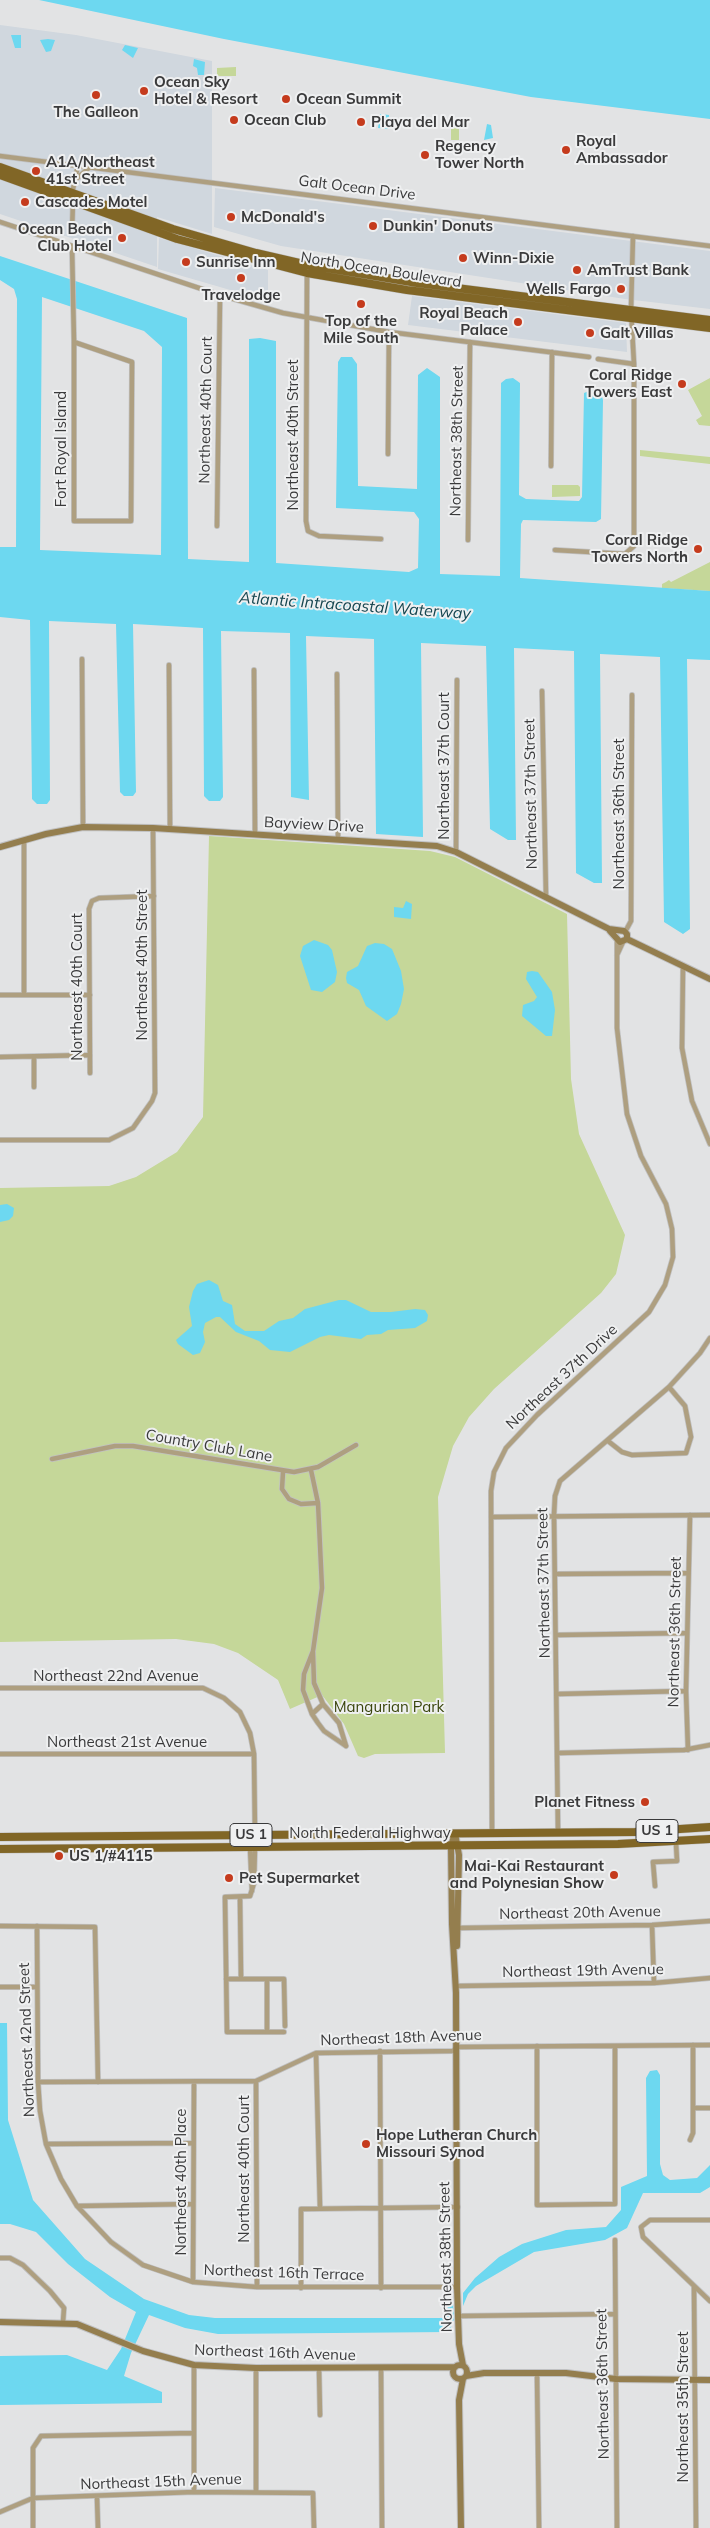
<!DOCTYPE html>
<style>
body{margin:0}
canvas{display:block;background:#e2e3e4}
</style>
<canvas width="710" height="2528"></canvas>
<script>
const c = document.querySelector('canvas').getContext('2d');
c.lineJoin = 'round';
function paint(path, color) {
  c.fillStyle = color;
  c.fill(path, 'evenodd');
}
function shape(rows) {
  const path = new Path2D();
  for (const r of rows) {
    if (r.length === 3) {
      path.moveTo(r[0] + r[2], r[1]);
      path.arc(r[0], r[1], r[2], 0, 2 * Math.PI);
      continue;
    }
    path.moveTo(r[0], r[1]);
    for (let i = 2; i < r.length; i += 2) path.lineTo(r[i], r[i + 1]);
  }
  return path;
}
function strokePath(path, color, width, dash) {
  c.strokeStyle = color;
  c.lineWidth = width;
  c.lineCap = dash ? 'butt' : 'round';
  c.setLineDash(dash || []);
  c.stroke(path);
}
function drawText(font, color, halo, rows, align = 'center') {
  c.font = font + ' Mulish,sans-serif';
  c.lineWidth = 4;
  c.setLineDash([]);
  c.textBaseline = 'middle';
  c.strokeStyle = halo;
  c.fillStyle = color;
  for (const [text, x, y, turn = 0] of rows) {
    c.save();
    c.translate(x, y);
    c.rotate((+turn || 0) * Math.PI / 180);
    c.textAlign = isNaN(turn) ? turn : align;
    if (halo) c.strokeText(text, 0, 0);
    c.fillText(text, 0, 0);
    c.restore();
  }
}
const built = shape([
 [0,25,76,35,212,61,212,234,157,217,157,267,0,214],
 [215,188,710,251,710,309,625,299,281,246,214,227],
 [159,238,268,270,268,301,158,269],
 [412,296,626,323,627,352,408,325]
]);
const green = shape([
 [236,67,236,76,217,76,217,68],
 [451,121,459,121,459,140,451,140],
 [710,378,710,426,699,425,696,420,702,416,688,390],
 [640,450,710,457,710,464,640,456],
 [552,485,578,485,580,487,580,496,552,497],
 [710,562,710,591,662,588,662,584,666,582,669,580,671,582],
 [209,836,430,851,455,857,567,914,571,1079,579,1134,625,1235,616,1274,601,1293,494,1389,469,1417,453,1446,438,1497,445,1753,375,1754,364,1758,358,1756,344,1724,322,1695,290,1709,278,1680,238,1653,214,1644,176,1639,0,1642,0,1188,109,1186,136,1177,177,1152,203,1117]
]);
const water = shape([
 [39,0,710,0,710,119,531,97,224,39],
 [11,35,21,35,21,48,15,48],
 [48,39,55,40,51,51,46,52,40,40],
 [125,45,138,48,133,58,122,50],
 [194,59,205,62,204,75,198,75,197,68,193,66],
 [380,114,389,115,388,129,378,128],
 [487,124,491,125,493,138,484,140],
 [0,256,187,318,188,559,249,562,249,339,260,338,276,341,276,563,409,572,418,568,419,519,414,512,336,508,338,362,341,357,352,357,357,364,358,486,417,489,418,375,427,368,440,377,440,574,500,576,501,383,506,379,513,378,520,383,519,495,526,499,579,501,582,497,584,393,594,389,600,391,603,400,601,519,596,522,523,520,521,524,520,578,710,591,710,660,687,659,690,929,683,934,664,922,660,657,600,654,602,883,594,883,576,873,574,651,514,648,516,840,508,840,490,829,486,646,421,643,423,837,376,834,374,639,306,636,309,800,291,797,290,633,221,631,223,797,220,801,209,801,204,796,203,628,133,624,136,792,133,796,124,796,120,792,116,624,49,621,50,800,47,804,37,804,32,799,30,620,0,617,0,547,16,547,17,299,14,289,0,280],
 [42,297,144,331,162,347,161,555,40,550],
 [406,901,412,904,411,919,394,917,394,907,403,908],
 [314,940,328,945,332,950,337,972,335,982,322,992,311,990,300,956,303,946],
 [375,943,384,944,392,949,401,971,404,989,401,1004,397,1014,387,1021,366,1006,359,990,347,983,346,978,347,972,358,966,367,946],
 [532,971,538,972,552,992,555,1010,552,1036,546,1036,522,1016,523,1005,534,1001,537,997,526,979,527,972],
 [7,1204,14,1208,13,1216,9,1220,0,1222,0,1205],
 [209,1280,218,1285,223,1301,232,1305,235,1324,245,1331,264,1331,279,1321,293,1318,305,1309,339,1300,346,1300,371,1312,391,1312,415,1309,425,1310,428,1315,427,1321,415,1328,388,1330,381,1334,367,1335,361,1339,329,1335,320,1337,290,1352,270,1350,259,1341,236,1332,220,1317,216,1317,205,1323,203,1332,205,1342,200,1353,193,1355,178,1344,176,1340,192,1326,189,1307,193,1291,197,1284],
 [0,2023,7,2023,8,2120,33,2200,85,2259,144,2299,189,2315,215,2318,442,2318,447,2313,448,2305,453,2303,454,2319,449,2332,218,2334,185,2328,149,2315,131,2353,124,2376,162,2392,162,2403,0,2405,0,2356,67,2355,107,2370,121,2349,136,2312,110,2297,68,2264,36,2232,10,2224,0,2224],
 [657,2070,660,2075,660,2164,663,2175,670,2180,697,2178,710,2165,710,2187,700,2193,643,2193,627,2228,605,2240,534,2252,476,2286,468,2294,463,2306,463,2293,475,2278,499,2257,522,2244,566,2230,606,2227,621,2210,621,2187,647,2176,646,2078,650,2071]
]);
const street = shape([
 [0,156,710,246],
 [75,180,90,167],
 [72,194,78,165],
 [0,222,220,295,283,313,389,332,589,357],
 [72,232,73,201],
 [72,246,74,342],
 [307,272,306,521,308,531,319,536,381,539],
 [74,342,132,362,131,521,74,521,74,342],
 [598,359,634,364],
 [388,454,389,332],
 [551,466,552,352],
 [217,526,220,295],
 [468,540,470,342],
 [555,550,625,554,634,546,634,364,631,310,633,236],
 [82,659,83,827],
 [169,665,170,829],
 [254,670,255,834],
 [337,674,338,839],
 [542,691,546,897],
 [24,841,24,995],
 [456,852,457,680],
 [625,932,631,921,632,695],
 [617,955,623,942],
 [683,966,682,1048,692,1101,710,1144],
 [0,995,90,995],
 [0,1057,90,1055],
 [90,1073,89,909,92,901,99,898,154,896],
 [34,1087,34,1057],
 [0,1140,109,1140,133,1128,152,1101,155,1093,153,828],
 [608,1441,622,1452,632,1455,686,1453,691,1437,685,1406,669,1387],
 [52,1459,115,1446,133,1446,294,1472,318,1467,356,1445],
 [311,1470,318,1503,322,1588,313,1651,304,1674,303,1690,312,1714,318,1723,324,1731,346,1746],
 [283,1472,282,1489,289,1499,301,1504,318,1503],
 [491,1517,710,1515],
 [555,1574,688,1573],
 [556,1635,687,1633],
 [313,1652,314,1683,323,1704,339,1723,346,1746],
 [0,1688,203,1688,224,1698,240,1712,250,1733,254,1754,255,1835],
 [557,1694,686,1691],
 [312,1714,323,1704],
 [688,1750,686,1691,690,1515],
 [558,1753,684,1750,710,1745],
 [0,1754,254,1754],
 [558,1832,554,1515,555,1496,560,1481,669,1387,700,1353,710,1338],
 [492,1833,491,1491,494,1472,506,1448,537,1415,649,1312,665,1285,673,1257,672,1229,666,1204,641,1156,627,1114,617,1028,617,940],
 [250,1847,252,1891],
 [255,1847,254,1883,250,1896,225,1897,227,2032,284,2032],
 [655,1886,653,1862,677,1861,676,1843],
 [240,1898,241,1979],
 [652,1925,654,1983],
 [0,1926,95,1927,98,2082],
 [37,1926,38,2082,40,2111,46,2144,61,2179,77,2206,111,2242,143,2265,193,2282,257,2287,457,2287],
 [457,1928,652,1925,710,1921],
 [226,1979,284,1979,285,2026],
 [267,1979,267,2032],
 [456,1986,654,1983,710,1978],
 [0,1987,37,1987],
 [537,2046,537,2205,615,2204,615,2046],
 [380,2051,381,2288],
 [316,2053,320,2208],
 [256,2081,257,2287],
 [38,2082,256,2081,316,2053,453,2051,457,2047,710,2045],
 [693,2108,710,2108],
 [690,2140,693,2133,693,2045],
 [46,2144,193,2143],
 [77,2206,193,2204],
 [710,2220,650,2220,641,2227,643,2237,710,2301],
 [615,2240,617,2528],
 [0,2258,10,2258,23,2265,50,2291,64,2308,63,2322],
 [193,2282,194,2082],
 [694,2286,696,2528],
 [301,2288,301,2209,458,2207],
 [458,2316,615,2314],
 [194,2365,194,2492],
 [319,2368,320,2415],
 [381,2369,382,2528],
 [537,2373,539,2528],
 [256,2492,256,2368],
 [97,2497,98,2528],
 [0,2512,33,2498,194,2492,313,2493,314,2528],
 [33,2528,33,2448,41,2436,193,2433]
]);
const secondary = shape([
 [0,847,46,834,83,827,153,828,437,846,456,852,609,929,624,931,627,934,627,939],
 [610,931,620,942,627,939],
 [627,939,710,979],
 [455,1833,451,1846,452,1924,456,1993,457,2287,459,2344,463,2365],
 [455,1833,459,1855,457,1946],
 [0,2322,77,2324,143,2351,194,2365,256,2368,455,2367],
 [460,2372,7],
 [466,2376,484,2373,566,2373,616,2379,710,2380],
 [461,2528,459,2400,463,2379]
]);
const primary = shape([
 [0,167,173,229,256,253,308,265,417,283,710,320],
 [0,175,177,239,307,273,407,290,710,328],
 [0,1837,635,1832,710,1827],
 [0,1849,618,1844,710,1839]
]);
const markers = [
 [144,91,5,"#c53b1d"],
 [96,95,5,"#c53b1d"],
 [286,99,5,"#c53b1d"],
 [234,120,5,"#c53b1d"],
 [361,122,5,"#c53b1d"],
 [566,150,5,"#c53b1d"],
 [425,155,5,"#c53b1d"],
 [36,171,5,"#c53b1d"],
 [25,202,5,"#c53b1d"],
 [231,217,5,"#c53b1d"],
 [373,226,5,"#c53b1d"],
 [122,238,5,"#c53b1d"],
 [463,258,5,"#c53b1d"],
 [186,262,5,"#c53b1d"],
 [577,270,5,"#c53b1d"],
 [241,278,5,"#c53b1d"],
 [621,289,5,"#c53b1d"],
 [361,304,5,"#c53b1d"],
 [518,322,5,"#c53b1d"],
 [590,333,5,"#c53b1d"],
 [682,384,5,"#c53b1d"],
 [698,549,5,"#c53b1d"],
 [645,1802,5,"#c53b1d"],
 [59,1856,5,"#c53b1d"],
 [614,1875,5,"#c53b1d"],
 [229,1878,5,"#c53b1d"],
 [366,2144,5,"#c53b1d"]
];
const shields = [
 [657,1831,42],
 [251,1835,42]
];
const shieldNames = [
 ["US 1",657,1831],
 ["US 1",251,1835]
];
const poiNames = [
 ["Ocean Sky",154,82],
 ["Hotel & Resort",154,99],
 ["Ocean Summit",296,99],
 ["The Galleon",96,112,"center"],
 ["Ocean Club",244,120],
 ["Playa del Mar",371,122],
 ["Royal",576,141],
 ["Ambassador",576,158],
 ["Regency",435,146],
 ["Tower North",435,163],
 ["A1A/Northeast",46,162],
 ["41st Street",46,179],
 ["Cascades Motel",35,202],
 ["McDonald's",241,217],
 ["Dunkin' Donuts",383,226],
 ["Ocean Beach",112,229,"right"],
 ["Club Hotel",112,246,"right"],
 ["Winn-Dixie",473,258],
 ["Sunrise Inn",196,262],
 ["AmTrust Bank",587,270],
 ["Wells Fargo",611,289,"right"],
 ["Travelodge",241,295,"center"],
 ["Royal Beach",508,313,"right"],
 ["Palace",508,330,"right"],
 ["Top of the",361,321,"center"],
 ["Mile South",361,338,"center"],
 ["Galt Villas",600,333],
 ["Coral Ridge",672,375,"right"],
 ["Towers East",672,392,"right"],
 ["Coral Ridge",688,540,"right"],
 ["Towers North",688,557,"right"],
 ["Planet Fitness",635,1802,"right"],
 ["US 1/#4115",69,1856],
 ["Mai-Kai Restaurant",604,1866,"right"],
 ["and Polynesian Show",604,1883,"right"],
 ["Pet Supermarket",239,1878],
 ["Hope Lutheran Church",376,2135],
 ["Missouri Synod",376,2152]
];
const streetNames = [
 ["Galt Ocean Drive",357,188,7],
 ["North Ocean Boulevard",381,270,9],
 ["Northeast 40th Court",206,410,-89],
 ["Northeast 40th Street",293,435,-90],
 ["Northeast 38th Street",457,441,-89],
 ["Fort Royal Island",61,449,-90],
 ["Northeast 37th Court",444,766,-90],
 ["Northeast 37th Street",531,794,-91],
 ["Northeast 36th Street",619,814,-90],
 ["Bayview Drive",314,825,3],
 ["Northeast 40th Street",142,965,-90],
 ["Northeast 40th Court",77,987,-90],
 ["Northeast 37th Drive",562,1377,-43],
 ["Country Club Lane",209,1446,10],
 ["Northeast 37th Street",544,1583,-91],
 ["Northeast 36th Street",675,1632,-89],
 ["Northeast 22nd Avenue",116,1676],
 ["Northeast 21st Avenue",127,1742],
 ["North Federal Highway",370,1833],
 ["Northeast 20th Avenue",580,1913,-1],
 ["Northeast 19th Avenue",583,1971,-1],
 ["Northeast 18th Avenue",401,2038,-2],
 ["Northeast 42nd Street",27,2040,-92],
 ["Northeast 40th Court",244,2169,-90],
 ["Northeast 40th Place",181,2182,-90],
 ["Northeast 38th Street",446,2257,-91],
 ["Northeast 16th Terrace",284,2273,2],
 ["Northeast 16th Avenue",275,2353,2],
 ["Northeast 36th Street",603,2384,-91],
 ["Northeast 35th Street",683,2407,-90],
 ["Northeast 15th Avenue",161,2482,-2]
];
const parkNames = [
 ["Mangurian Park",389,1707]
];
const waterNames = [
 ["Atlantic Intracoastal Waterway",355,606,4]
];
paint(built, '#d0d7de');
paint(green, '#c5d799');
paint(water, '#6dd8f0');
strokePath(street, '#c0c1c2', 6);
strokePath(secondary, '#c0c1c2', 8);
strokePath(primary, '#c0c1c2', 9);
strokePath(street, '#ae9f80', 4.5);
strokePath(secondary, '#947e4e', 6);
strokePath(primary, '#816626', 8);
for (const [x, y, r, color] of markers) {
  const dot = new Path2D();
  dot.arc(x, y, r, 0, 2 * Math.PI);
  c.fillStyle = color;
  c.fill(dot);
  strokePath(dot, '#eff0f1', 2);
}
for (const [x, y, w] of shields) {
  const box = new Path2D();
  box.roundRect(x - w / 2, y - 11.5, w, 23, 4);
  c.fillStyle = '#eff0f1';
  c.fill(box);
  strokePath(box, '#3a3a3b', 1);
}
drawText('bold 14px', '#3a3a3b', null, shieldNames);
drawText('bold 15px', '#3a3a3b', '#eff0f1', poiNames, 'left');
drawText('15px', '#3a3a3b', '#eff0f1', streetNames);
drawText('15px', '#39450b', '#eff0f1', parkNames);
drawText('italic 16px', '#164650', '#eff0f1', waterNames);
</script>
